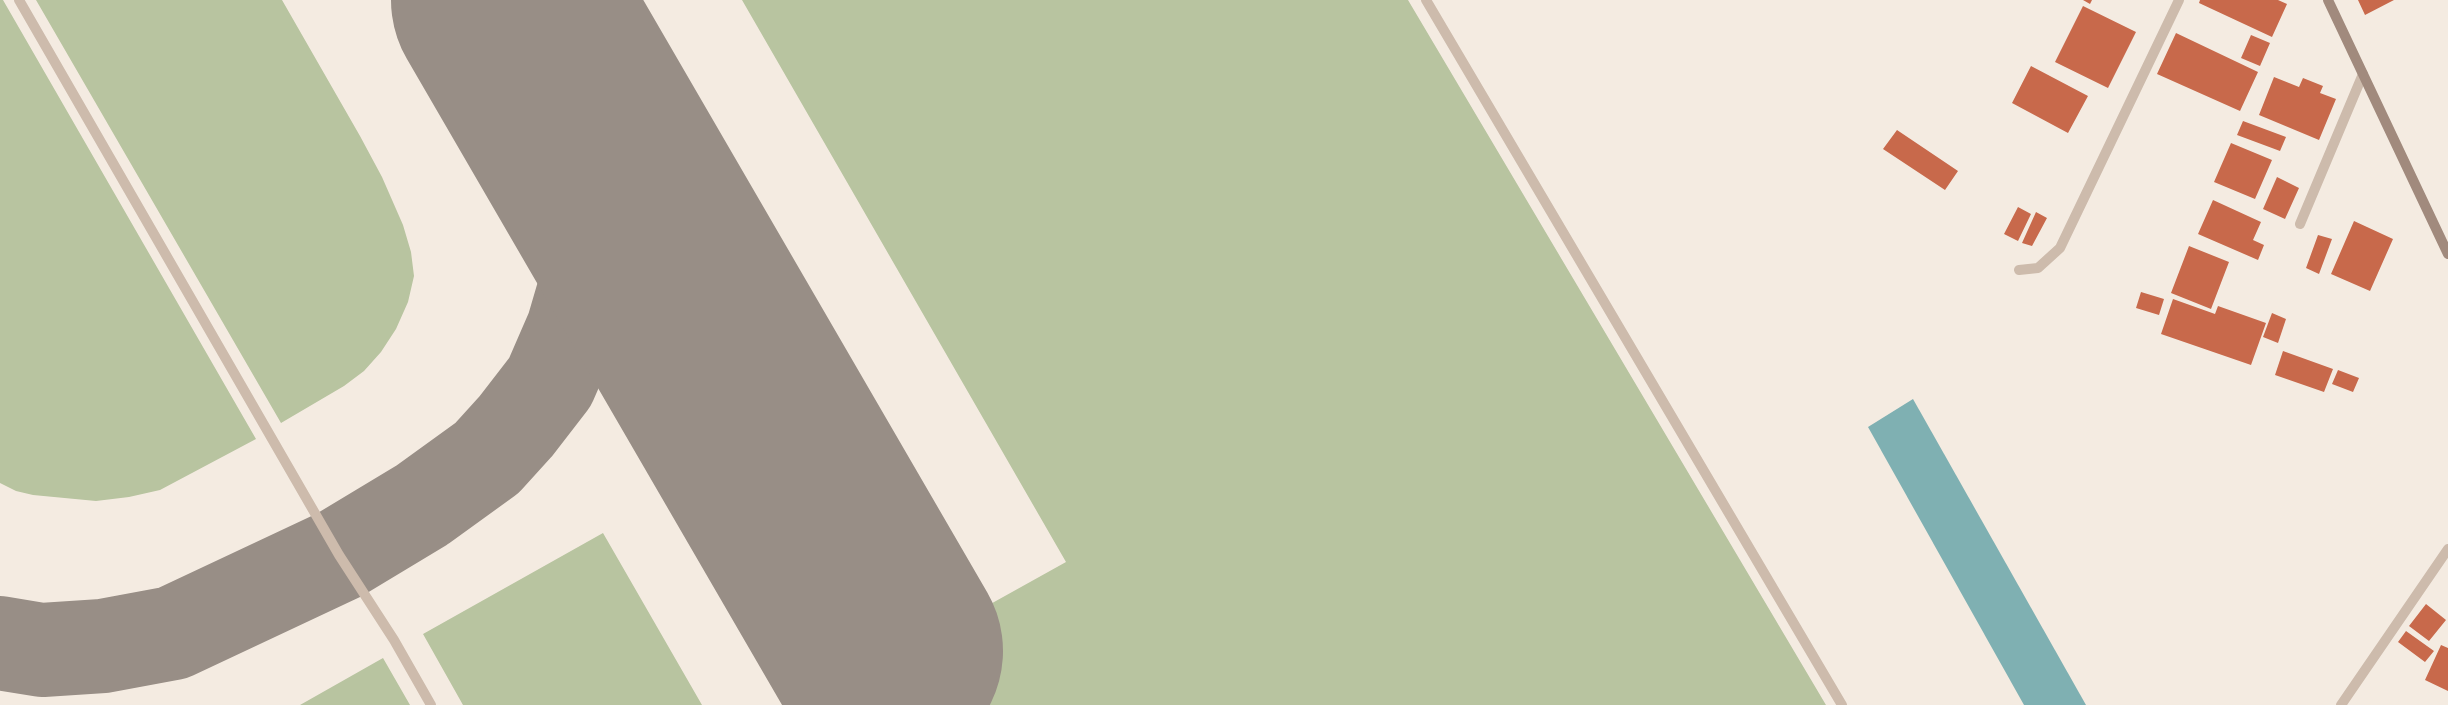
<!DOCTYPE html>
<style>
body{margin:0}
canvas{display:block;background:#f4ebe1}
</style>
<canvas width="2448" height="705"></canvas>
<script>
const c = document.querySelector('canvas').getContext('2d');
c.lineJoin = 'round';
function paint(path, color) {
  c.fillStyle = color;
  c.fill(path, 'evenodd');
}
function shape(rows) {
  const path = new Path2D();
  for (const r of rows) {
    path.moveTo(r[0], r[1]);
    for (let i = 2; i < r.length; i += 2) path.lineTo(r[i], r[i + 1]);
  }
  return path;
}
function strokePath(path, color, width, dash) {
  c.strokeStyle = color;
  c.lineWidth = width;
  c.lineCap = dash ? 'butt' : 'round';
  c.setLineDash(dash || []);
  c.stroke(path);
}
const green = shape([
 [0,0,3,0,256,439,160,490,129,497,96,501,33,495,16,491,0,483],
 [36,0,282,0,360,136,382,177,403,225,411,252,414,276,408,302,396,329,381,352,364,371,344,386,281,423],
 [742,0,1408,0,1826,705,809,705,1066,562],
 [603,533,702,705,463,705,423,634],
 [383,658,410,705,300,705]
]);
const water = shape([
 [1913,399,2086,705,2024,705,1868,427]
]);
const taxiway = shape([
 [0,643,42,650,103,646,173,633,339,555,422,505,487,458,516,426,550,382,573,329,590,271,594,224,591,186,578,121]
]);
const runway = shape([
 [508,0,886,651]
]);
const building = shape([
 [2083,0,2092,0,2090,4],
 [2200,0,2278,0,2287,4,2272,37,2199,3],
 [2358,0,2394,0,2365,15],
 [2083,6,2136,32,2108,88,2055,62],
 [2176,33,2258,72,2240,111,2157,74],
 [2251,35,2270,43,2260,66,2241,58],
 [2031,66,2088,96,2068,133,2012,103],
 [2274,77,2299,87,2303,78,2323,86,2320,93,2336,99,2319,140,2259,115],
 [2243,121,2286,137,2280,151,2237,135],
 [1897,130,1958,171,1945,190,1883,149],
 [2231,143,2272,160,2255,199,2214,182],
 [2277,177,2299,188,2285,219,2263,209],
 [2213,200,2261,222,2253,240,2264,245,2258,260,2198,234],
 [2018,207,2031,214,2018,241,2004,234],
 [2036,212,2047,218,2032,246,2022,243],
 [2354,221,2393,239,2370,291,2331,274],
 [2318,235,2332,239,2319,274,2306,268],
 [2189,246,2229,262,2211,309,2171,293],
 [2141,292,2164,299,2159,315,2136,308],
 [2173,299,2215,314,2218,306,2266,323,2251,365,2161,334],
 [2272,313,2286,319,2278,343,2263,337],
 [2283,351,2333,369,2324,392,2275,375],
 [2338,370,2359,378,2353,392,2332,384],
 [2426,604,2446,620,2429,641,2409,626],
 [2406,631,2434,651,2425,662,2398,642],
 [2441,645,2448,648,2448,691,2425,680]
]);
const lane = shape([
 [19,0,339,555,394,640,431,705],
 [1426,0,1842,705],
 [2019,270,2038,268,2060,248,2179,0]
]);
const street = shape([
 [2300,224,2363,74],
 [2341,705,2448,549]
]);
const secondary = shape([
 [2328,0,2448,254]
]);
paint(green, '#b8c4a0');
paint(water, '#7fb0b2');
strokePath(taxiway, '#988e86', 94);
strokePath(runway, '#988e86', 234);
paint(building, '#c8694b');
strokePath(lane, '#cdbbac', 10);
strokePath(street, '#cdbbac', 10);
strokePath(secondary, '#a18a7d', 10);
</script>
